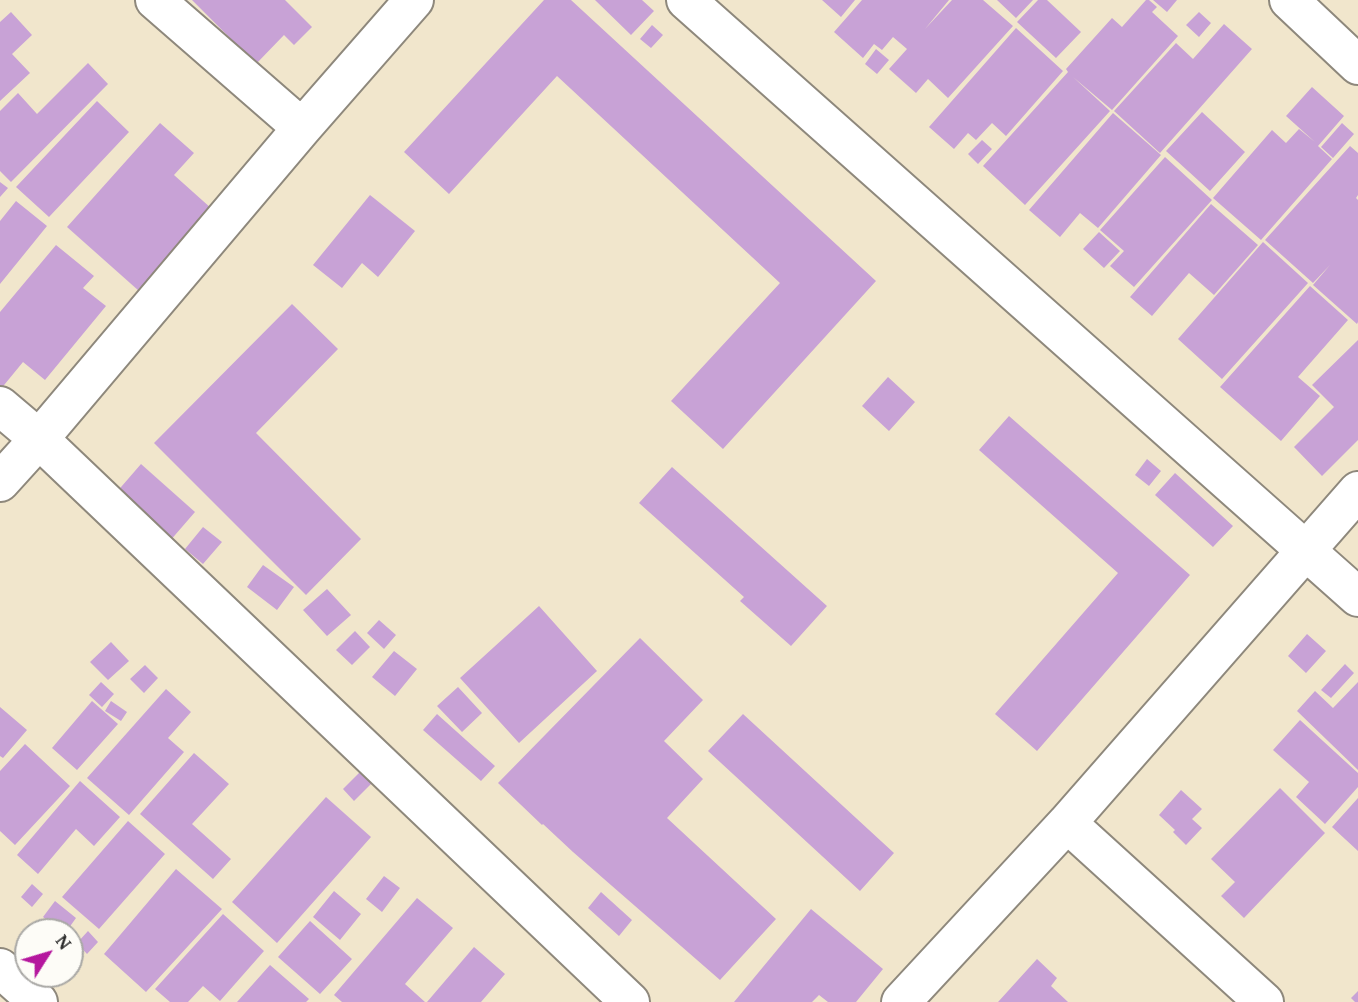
<!DOCTYPE html>
<style>
body{margin:0}
#map{position:relative;width:1358px;height:1002px;overflow:hidden;background:#f1e6cc;font-family:"Gentium Book Plus",serif}
canvas{display:block}
.north{position:absolute;left:14px;top:918px;width:70px;height:70px;box-sizing:border-box;background:#fdfcf7;border:2px solid #a9a8a5;border-radius:50%;rotate:53deg;font-size:19px;font-weight:700;line-height:28px;text-align:center;color:#2b2b2b}
.north::after{content:'';display:block;margin:auto;width:24px;height:32px;background:#b5179e;clip-path:polygon(50% 0,100% 100%,50% 72%,0 100%)}
</style>
<div id="map">
<canvas width="1358" height="1002"></canvas>
<div class="north">N</div>
</div>
<script>
const c = document.querySelector('canvas').getContext('2d');
c.lineJoin = 'round';
function paint(path, color) {
  c.fillStyle = color;
  c.fill(path, 'evenodd');
}
function shape(rows) {
  const path = new Path2D();
  for (const r of rows) {
    path.moveTo(r[0], r[1]);
    for (let i = 2; i < r.length; i += 2) path.lineTo(r[i], r[i + 1]);
  }
  return path;
}
function strokePath(path, color, width, dash) {
  c.strokeStyle = color;
  c.lineWidth = width;
  c.lineCap = dash ? 'butt' : 'round';
  c.setLineDash(dash || []);
  c.stroke(path);
}
const building = shape([
 [192,0,285,0,312,27,294,45,284,35,256,64],
 [544,0,571,0,876,281,723,449,671,401,780,283,557,76,449,194,404,152],
 [595,0,642,0,654,11,631,35],
 [822,0,855,0,841,17],
 [862,0,949,0,925,29,952,0,983,0,1013,26,948,98,928,79,916,93,889,69,907,49,893,37,882,50,874,44,863,58,834,32],
 [997,0,1033,0,1016,18],
 [1038,0,1047,0,1081,32,1056,58,1017,22],
 [1146,0,1149,0,1157,7,1152,12,1178,36,1112,110,1073,77,1110,111,1025,205,983,166,1068,72,1066,69,1112,18,1122,27],
 [1153,0,1177,0,1167,12],
 [11,12,32,35,12,54,30,73,0,101,0,22],
 [1199,12,1211,23,1199,37,1186,25],
 [1224,24,1252,49,1160,153,1114,111,1176,43,1193,59],
 [652,25,663,35,651,48,640,39],
 [1016,28,1063,71,1006,136,992,123,976,140,968,133,954,149,929,127],
 [876,49,889,60,877,74,865,64],
 [88,63,108,84,11,182,0,171,0,111,18,93,37,114],
 [1312,87,1344,116,1318,146,1332,159,1261,240,1213,198,1272,130,1286,143,1299,129,1315,142,1286,116],
 [97,101,129,132,49,217,16,187],
 [1202,112,1245,152,1210,191,1166,151],
 [1113,113,1161,155,1098,228,1080,213,1060,237,1029,210],
 [160,123,194,153,174,175,212,209,139,291,67,227],
 [1342,123,1354,134,1333,158,1321,147],
 [982,140,992,149,978,164,968,154],
 [1350,146,1358,153,1358,195,1356,198,1358,200,1358,322,1357,324,1313,285,1330,265,1313,283,1265,240],
 [1165,157,1212,200,1134,287,1110,266,1124,251,1100,230],
 [0,182,8,188,0,197],
 [370,195,415,231,378,277,362,263,342,288,313,265],
 [16,201,47,226,0,284,0,221],
 [1211,204,1258,245,1214,295,1189,273,1152,316,1130,297],
 [1099,232,1120,251,1104,268,1083,249],
 [1263,242,1308,283,1222,379,1178,339],
 [56,245,94,276,83,288,106,306,45,380,23,362,0,390,0,312],
 [1310,286,1348,320,1298,377,1320,396,1281,441,1220,387],
 [292,304,338,349,256,433,361,539,306,595,154,443],
 [1358,340,1358,440,1322,476,1294,447,1334,407,1312,385],
 [888,377,915,402,889,431,862,406],
 [1009,416,1190,575,1037,751,995,714,1118,573,979,450],
 [1147,459,1161,471,1149,486,1135,475],
 [141,464,195,512,169,542,115,494],
 [672,467,827,606,791,646,740,601,744,597,639,503],
 [1175,473,1233,526,1213,547,1155,495],
 [203,527,222,542,203,564,185,549],
 [263,565,294,587,277,610,247,587],
 [327,589,351,615,327,636,303,610],
 [539,606,597,671,519,743,460,678],
 [379,620,396,635,384,649,367,633],
 [355,631,370,647,352,665,336,650],
 [1307,634,1326,651,1306,673,1288,656],
 [640,638,703,700,664,741,703,779,667,818,776,919,720,980,573,852,543,824,542,825,498,783],
 [111,642,129,661,108,680,90,662],
 [394,651,417,669,395,696,372,677],
 [1345,664,1354,673,1331,698,1321,690],
 [145,665,158,678,144,693,130,679],
 [101,682,114,694,102,707,89,695],
 [1358,682,1358,770,1297,711,1315,691,1333,708],
 [458,687,482,713,462,732,437,706],
 [166,689,191,712,168,738,184,752,129,815,87,778],
 [92,701,118,724,77,770,52,748],
 [111,701,127,712,121,721,105,711],
 [0,707,27,730,3,758,0,756],
 [437,714,495,766,481,781,423,730],
 [743,714,894,853,860,891,708,751],
 [1300,720,1358,773,1358,787,1325,824,1296,797,1309,782,1273,750],
 [25,744,70,786,15,845,0,831,0,771],
 [194,753,229,784,192,824,231,859,213,879,140,814],
 [362,770,373,782,354,801,343,789],
 [80,781,120,817,94,846,76,829,38,874,17,855],
 [1280,788,1325,833,1244,918,1221,896,1235,882,1211,859],
 [1181,790,1202,809,1192,819,1202,828,1186,845,1173,832,1175,830,1159,815],
 [326,797,371,837,277,943,232,902],
 [1358,798,1358,851,1332,827],
 [128,821,165,854,99,929,62,897],
 [176,869,222,909,146,992,104,954],
 [384,876,400,888,382,912,366,899],
 [32,884,43,894,32,907,21,897],
 [334,891,361,914,340,940,313,917],
 [601,892,632,920,619,936,588,908],
 [417,898,453,928,405,984,425,1002,342,1002,334,995],
 [55,901,76,918,66,932,63,932,43,917],
 [811,909,883,969,856,1002,828,1002,819,995,812,1002,734,1002],
 [223,914,264,951,220,1001,203,986,188,1002,170,1002,155,989],
 [310,921,352,959,320,994,278,957],
 [88,931,98,942,87,954,77,943],
 [474,947,505,974,481,1002,427,1002],
 [1037,959,1057,978,1051,986,1068,1002,998,1002],
 [270,965,309,999,306,1002,237,1002],
 [1358,991,1358,1002,1355,1002,1351,998]
]);
const minor = shape([
 [155,0,302,128],
 [686,0,1358,597],
 [1289,0,1358,65],
 [0,406,39,439,630,1002],
 [0,482,39,439,302,128,414,0],
 [1067,823,1264,1002],
 [0,968,38,1002],
 [901,1002,1067,823,1358,491]
]);
paint(building, '#c8a2d6');
strokePath(minor, '#8e887c', 42);
strokePath(minor, '#fff', 38);
</script>
